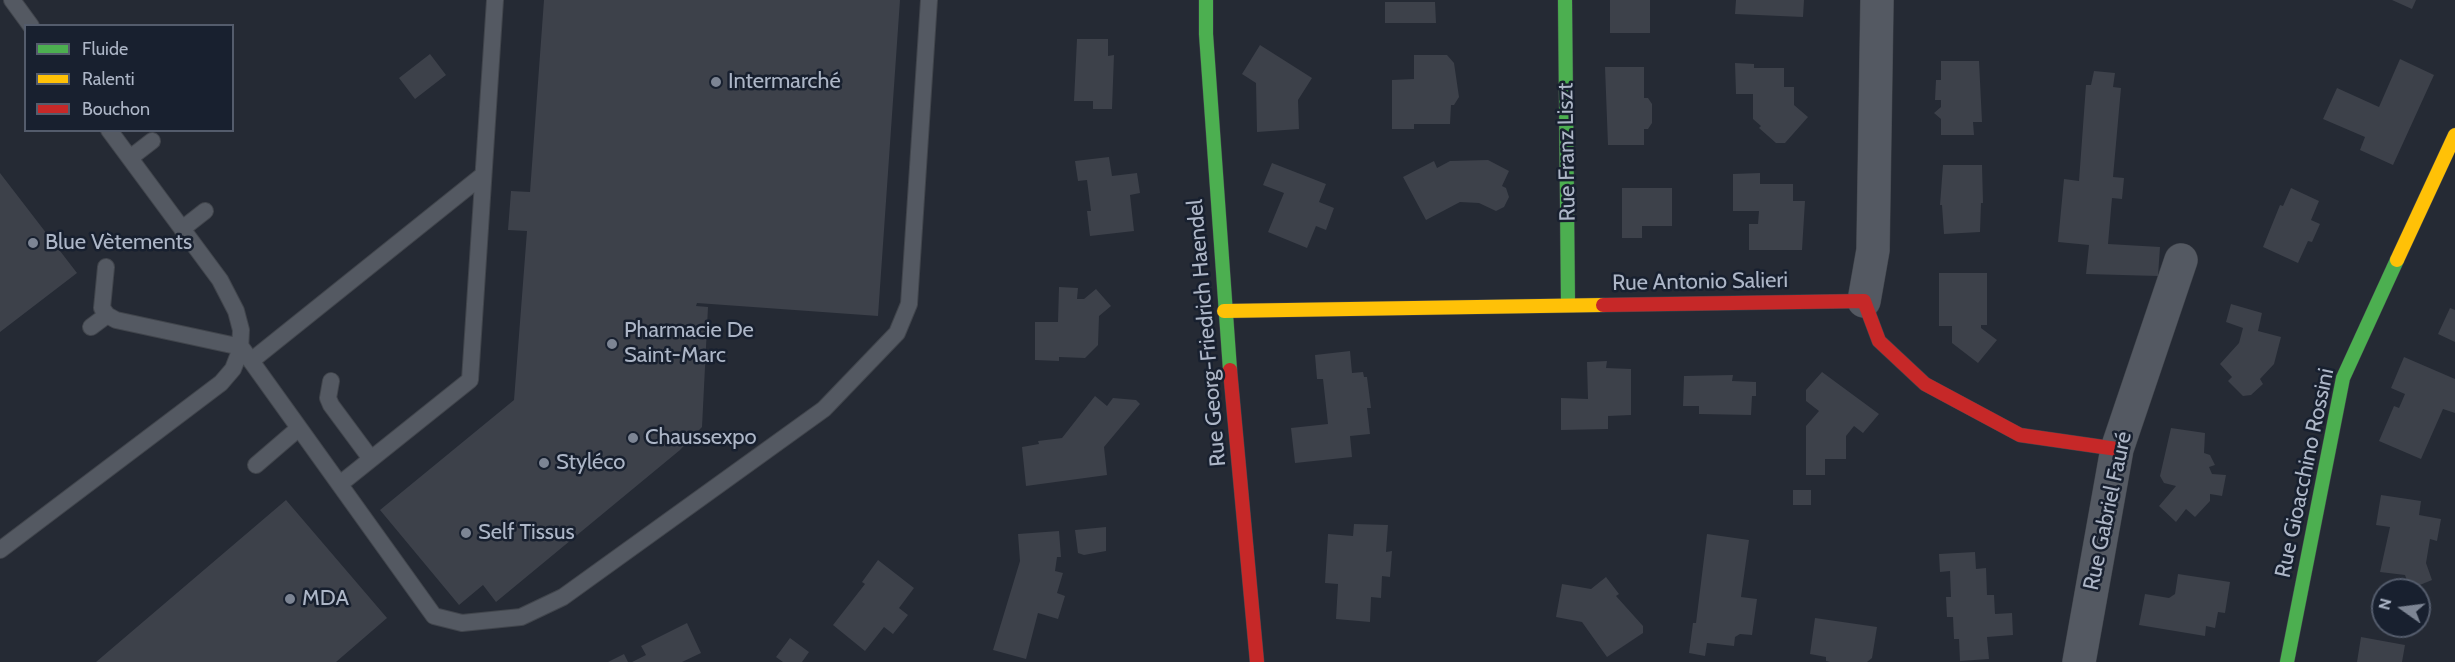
<!DOCTYPE html>
<meta charset="utf-8">
<style>
body{margin:0}
#map{position:relative;width:2455px;height:662px;overflow:hidden;background:#252a34;font-family:Cabin,sans-serif}
canvas{display:block}
.legend{position:absolute;left:24px;top:24px;width:210px;height:108px;box-sizing:border-box;background:#18202f;border:2px solid #545c6c;margin:0;padding:8px 10px;list-style:none;font-size:18px;color:#adb6c7}
.legend li{display:flex;align-items:center;gap:12px;height:30px}
.legend b{width:30px;border:2px solid #545c6c}
.north{position:absolute;left:2371px;top:578px;width:60px;height:60px;box-sizing:border-box;background:#18202f;border:2px solid #545c6c;border-radius:50%;rotate:284deg;font-size:16px;font-weight:700;line-height:24px;text-align:center;color:#adb6c7}
.north::after{content:'';display:block;margin:auto;width:21px;height:27px;background:#7d8594;clip-path:polygon(50% 0,100% 100%,50% 72%,0 100%)}
</style>
<div id="map">
<canvas width="2455" height="662"></canvas>
<ul class="legend">
<li><b style="height:8px;background:#4caf50"></b>Fluide</li>
<li><b style="height:8px;background:#ffc107"></b>Ralenti</li>
<li><b style="height:8px;background:#c62828"></b>Bouchon</li>
</ul>
<div class="north">N</div>
</div>
<script>
const c = document.querySelector('canvas').getContext('2d');
c.lineJoin = 'round';
function paint(path, color) {
  c.fillStyle = color;
  c.fill(path, 'evenodd');
}
function shape(rows) {
  const path = new Path2D();
  for (const r of rows) {
    path.moveTo(r[0], r[1]);
    for (let i = 2; i < r.length; i += 2) path.lineTo(r[i], r[i + 1]);
  }
  return path;
}
function strokePath(path, color, width, dash) {
  c.strokeStyle = color;
  c.lineWidth = width;
  c.lineCap = dash ? 'butt' : 'round';
  c.setLineDash(dash || []);
  c.stroke(path);
}
function drawText(font, color, halo, rows, align = 'center') {
  c.font = font + ' Cabin,sans-serif';
  c.lineWidth = 5;
  c.setLineDash([]);
  c.textBaseline = 'middle';
  c.strokeStyle = halo;
  c.fillStyle = color;
  for (const [text, x, y, turn = 0] of rows) {
    c.save();
    c.translate(x, y);
    c.rotate((+turn || 0) * Math.PI / 180);
    c.textAlign = isNaN(turn) ? turn : align;
    if (halo) c.strokeText(text, 0, 0);
    c.fillText(text, 0, 0);
    c.restore();
  }
}
const building = shape([
 [544,0,900,0,878,316,697,303,696,306,708,307,702,427,680,450,496,602,483,585,459,605,380,510,514,400,527,231,508,230,511,191,530,192],
 [1610,0,1650,0,1650,33,1610,33],
 [1736,0,1804,0,1803,17,1735,14],
 [2392,0,2416,0,2412,9],
 [1385,2,1435,2,1436,23,1385,23],
 [1077,39,1108,39,1108,56,1114,55,1112,109,1093,109,1093,101,1074,101],
 [1260,45,1312,78,1298,100,1299,129,1257,132,1256,83,1242,74],
 [430,54,446,75,415,99,399,78],
 [1414,55,1447,55,1454,63,1459,97,1454,105,1451,105,1450,124,1414,124,1414,129,1392,129,1392,80,1414,79],
 [2400,59,2434,75,2393,165,2360,150,2365,137,2323,119,2337,88,2379,107],
 [1941,61,1979,61,1982,122,1973,122,1974,135,1941,135,1941,119,1934,113,1941,107,1941,100,1935,100,1936,80,1941,80],
 [1735,63,1754,64,1754,68,1784,68,1784,87,1794,87,1794,105,1808,117,1785,143,1776,143,1759,128,1761,126,1753,119,1753,94,1736,94],
 [1605,67,1644,67,1644,98,1648,98,1652,104,1652,123,1648,129,1644,129,1644,145,1608,145],
 [2094,71,2115,73,2113,87,2121,88,2113,177,2124,178,2122,199,2112,198,2108,244,2160,247,2158,276,2086,274,2089,245,2058,242,2064,179,2079,181,2086,85,2091,85],
 [1109,157,1112,176,1137,173,1140,193,1130,195,1134,231,1090,236,1087,211,1091,211,1087,180,1078,181,1075,161],
 [1488,160,1509,171,1502,186,1506,188,1509,197,1504,207,1496,211,1479,203,1460,202,1426,220,1403,177,1434,161,1437,168,1450,161],
 [1272,163,1326,184,1319,202,1334,208,1326,230,1316,226,1307,248,1268,232,1284,193,1263,185],
 [1943,165,1982,165,1983,203,1981,203,1980,232,1944,234,1942,205,1940,205],
 [0,173,77,273,0,332],
 [1760,173,1760,184,1793,184,1793,201,1805,201,1802,250,1749,250,1749,224,1758,224,1759,211,1733,211,1733,174],
 [1622,188,1672,188,1672,226,1642,226,1642,238,1622,238],
 [2291,188,2319,201,2311,220,2320,224,2312,242,2308,241,2298,263,2263,247,2280,205,2283,206],
 [1939,273,1987,273,1987,325,1981,325,1981,328,1997,340,1978,363,1952,343,1952,326,1939,326],
 [1059,287,1078,288,1077,299,1084,299,1096,289,1111,306,1099,316,1098,345,1085,358,1059,357,1059,361,1035,360,1035,322,1058,322],
 [2231,304,2262,313,2258,331,2281,337,2274,364,2260,379,2263,384,2251,395,2243,396,2228,381,2232,377,2220,364,2239,343,2243,328,2226,322],
 [2450,308,2455,310,2455,342,2438,334],
 [1350,351,1352,373,1363,372,1364,377,1367,377,1371,408,1367,408,1370,434,1350,436,1352,457,1295,463,1291,428,1328,424,1323,379,1317,379,1315,355],
 [2404,357,2455,379,2455,413,2443,409,2421,459,2379,441,2394,406,2399,408,2405,394,2391,388],
 [1607,361,1606,368,1631,369,1631,415,1608,416,1608,429,1561,430,1561,398,1588,399,1587,362],
 [1822,372,1879,414,1863,433,1854,426,1846,436,1846,459,1825,459,1825,475,1806,475,1806,426,1819,411,1806,401,1806,390],
 [1733,375,1732,381,1756,382,1756,396,1752,396,1751,415,1699,414,1699,406,1683,406,1684,376],
 [1095,396,1107,406,1113,398,1136,400,1140,404,1104,447,1107,475,1026,486,1022,447,1039,444,1038,441,1062,438],
 [2171,428,2205,433,2204,453,2210,455,2215,465,2209,467,2212,474,2226,475,2222,496,2210,494,2210,501,2195,517,2186,509,2176,522,2159,506,2176,486,2164,483,2160,476],
 [1793,490,1811,490,1811,505,1793,505],
 [2381,495,2421,501,2419,515,2441,519,2437,541,2430,539,2426,563,2432,580,2410,589,2405,575,2380,572,2390,527,2376,525],
 [286,500,387,618,336,662,96,662],
 [1354,524,1388,525,1386,552,1392,551,1390,577,1382,576,1381,598,1371,597,1370,622,1336,619,1338,584,1325,583,1328,534,1353,536],
 [1106,527,1106,551,1084,555,1078,553,1075,530],
 [1059,531,1061,557,1057,557,1055,571,1063,573,1057,593,1065,596,1058,619,1038,613,1026,659,993,650,1020,561,1018,534],
 [1707,534,1749,540,1741,597,1757,599,1752,635,1740,634,1735,637,1734,646,1707,643,1705,656,1689,653,1693,623,1696,623],
 [1975,552,1976,569,1986,568,1987,595,1994,595,1995,614,2012,613,2013,635,1987,637,1989,659,1960,661,1959,639,1954,639,1953,617,1947,617,1946,597,1951,597,1950,571,1940,572,1939,554],
 [878,560,914,588,899,608,908,615,893,634,884,627,865,651,833,625,865,584,862,582],
 [2178,574,2230,582,2225,613,2218,612,2215,628,2206,626,2205,636,2139,625,2145,594,2169,598,2175,594],
 [1606,577,1619,594,1616,596,1643,626,1643,633,1607,657,1582,622,1556,617,1562,584,1591,589],
 [1815,618,1877,627,1872,658,1867,662,1830,662,1826,661,1826,657,1810,654],
 [687,623,701,653,682,662,632,662,646,655,641,646],
 [2361,637,2405,645,2402,662,2357,662],
 [790,638,809,652,802,662,783,662,776,657],
 [624,654,628,662,608,662]
]);
const lane = shape([
 [12,0,31,26],
 [130,158,152,141],
 [182,229,205,211],
 [106,267,102,308,107,315,116,320,241,347,434,616,462,623,521,617,563,597,824,409,897,333,909,304,929,0],
 [91,327,107,315],
 [251,361,483,175],
 [331,381,328,398,331,405,371,459],
 [256,465,299,428],
 [340,484,470,380,495,0],
 [0,550,221,383,233,369,240,351,241,330,236,311,220,280,109,130]
]);
const street = shape([
 [1864,301,1873,250,1877,0],
 [2079,662,2117,449,2181,260]
]);
const fast = shape([
 [1206,0,1206,34,1230,370],
 [1565,0,1568,304],
 [2287,662,2343,378,2397,260]
]);
const slow = shape([
 [2397,260,2455,135],
 [1224,311,1603,305]
]);
const jam = shape([
 [1603,305,1864,301,1879,341,1925,384,2020,435,2117,449],
 [1230,370,1257,662]
]);
const markers = [
 [716,82,6,"#7d8594"],
 [33,243,6,"#7d8594"],
 [612,344,6,"#7d8594"],
 [633,438,6,"#7d8594"],
 [544,463,6,"#7d8594"],
 [466,533,6,"#7d8594"],
 [290,599,6,"#7d8594"]
];
const poiNames = [
 ["Intermarché",728,82],
 ["Blue Vètements",45,243],
 ["Pharmacie De",624,331],
 ["Saint-Marc",624,356],
 ["Chaussexpo",645,438],
 ["Styléco",556,463],
 ["Self Tissus",478,533],
 ["MDA",302,599]
];
const streetNames = [
 ["Rue Franz Liszt",1567,152,-91],
 ["Rue Antonio Salieri",1700,282,-1],
 ["Rue Georg-Friedrich Haendel",1207,333,-95],
 ["Rue Gioacchino Rossini",2305,473,-78],
 ["Rue Gabriel Fauré",2108,511,-78]
];
paint(building, '#3d414a');
strokePath(lane, '#41454c', 18);
strokePath(street, '#41454c', 34);
strokePath(fast, '#41454c', 15);
strokePath(slow, '#41454c', 15);
strokePath(jam, '#41454c', 15);
strokePath(lane, '#545962', 16);
strokePath(street, '#545962', 33);
strokePath(fast, '#4caf50', 14);
strokePath(slow, '#ffc107', 14);
strokePath(jam, '#c62828', 14);
for (const [x, y, r, color] of markers) {
  const dot = new Path2D();
  dot.arc(x, y, r, 0, 2 * Math.PI);
  c.fillStyle = color;
  c.fill(dot);
  strokePath(dot, '#18202f', 2);
}
drawText('22px', '#adb6c7', '#18202f', poiNames, 'left');
drawText('22px', '#adb6c7', '#18202f', streetNames);
</script>
